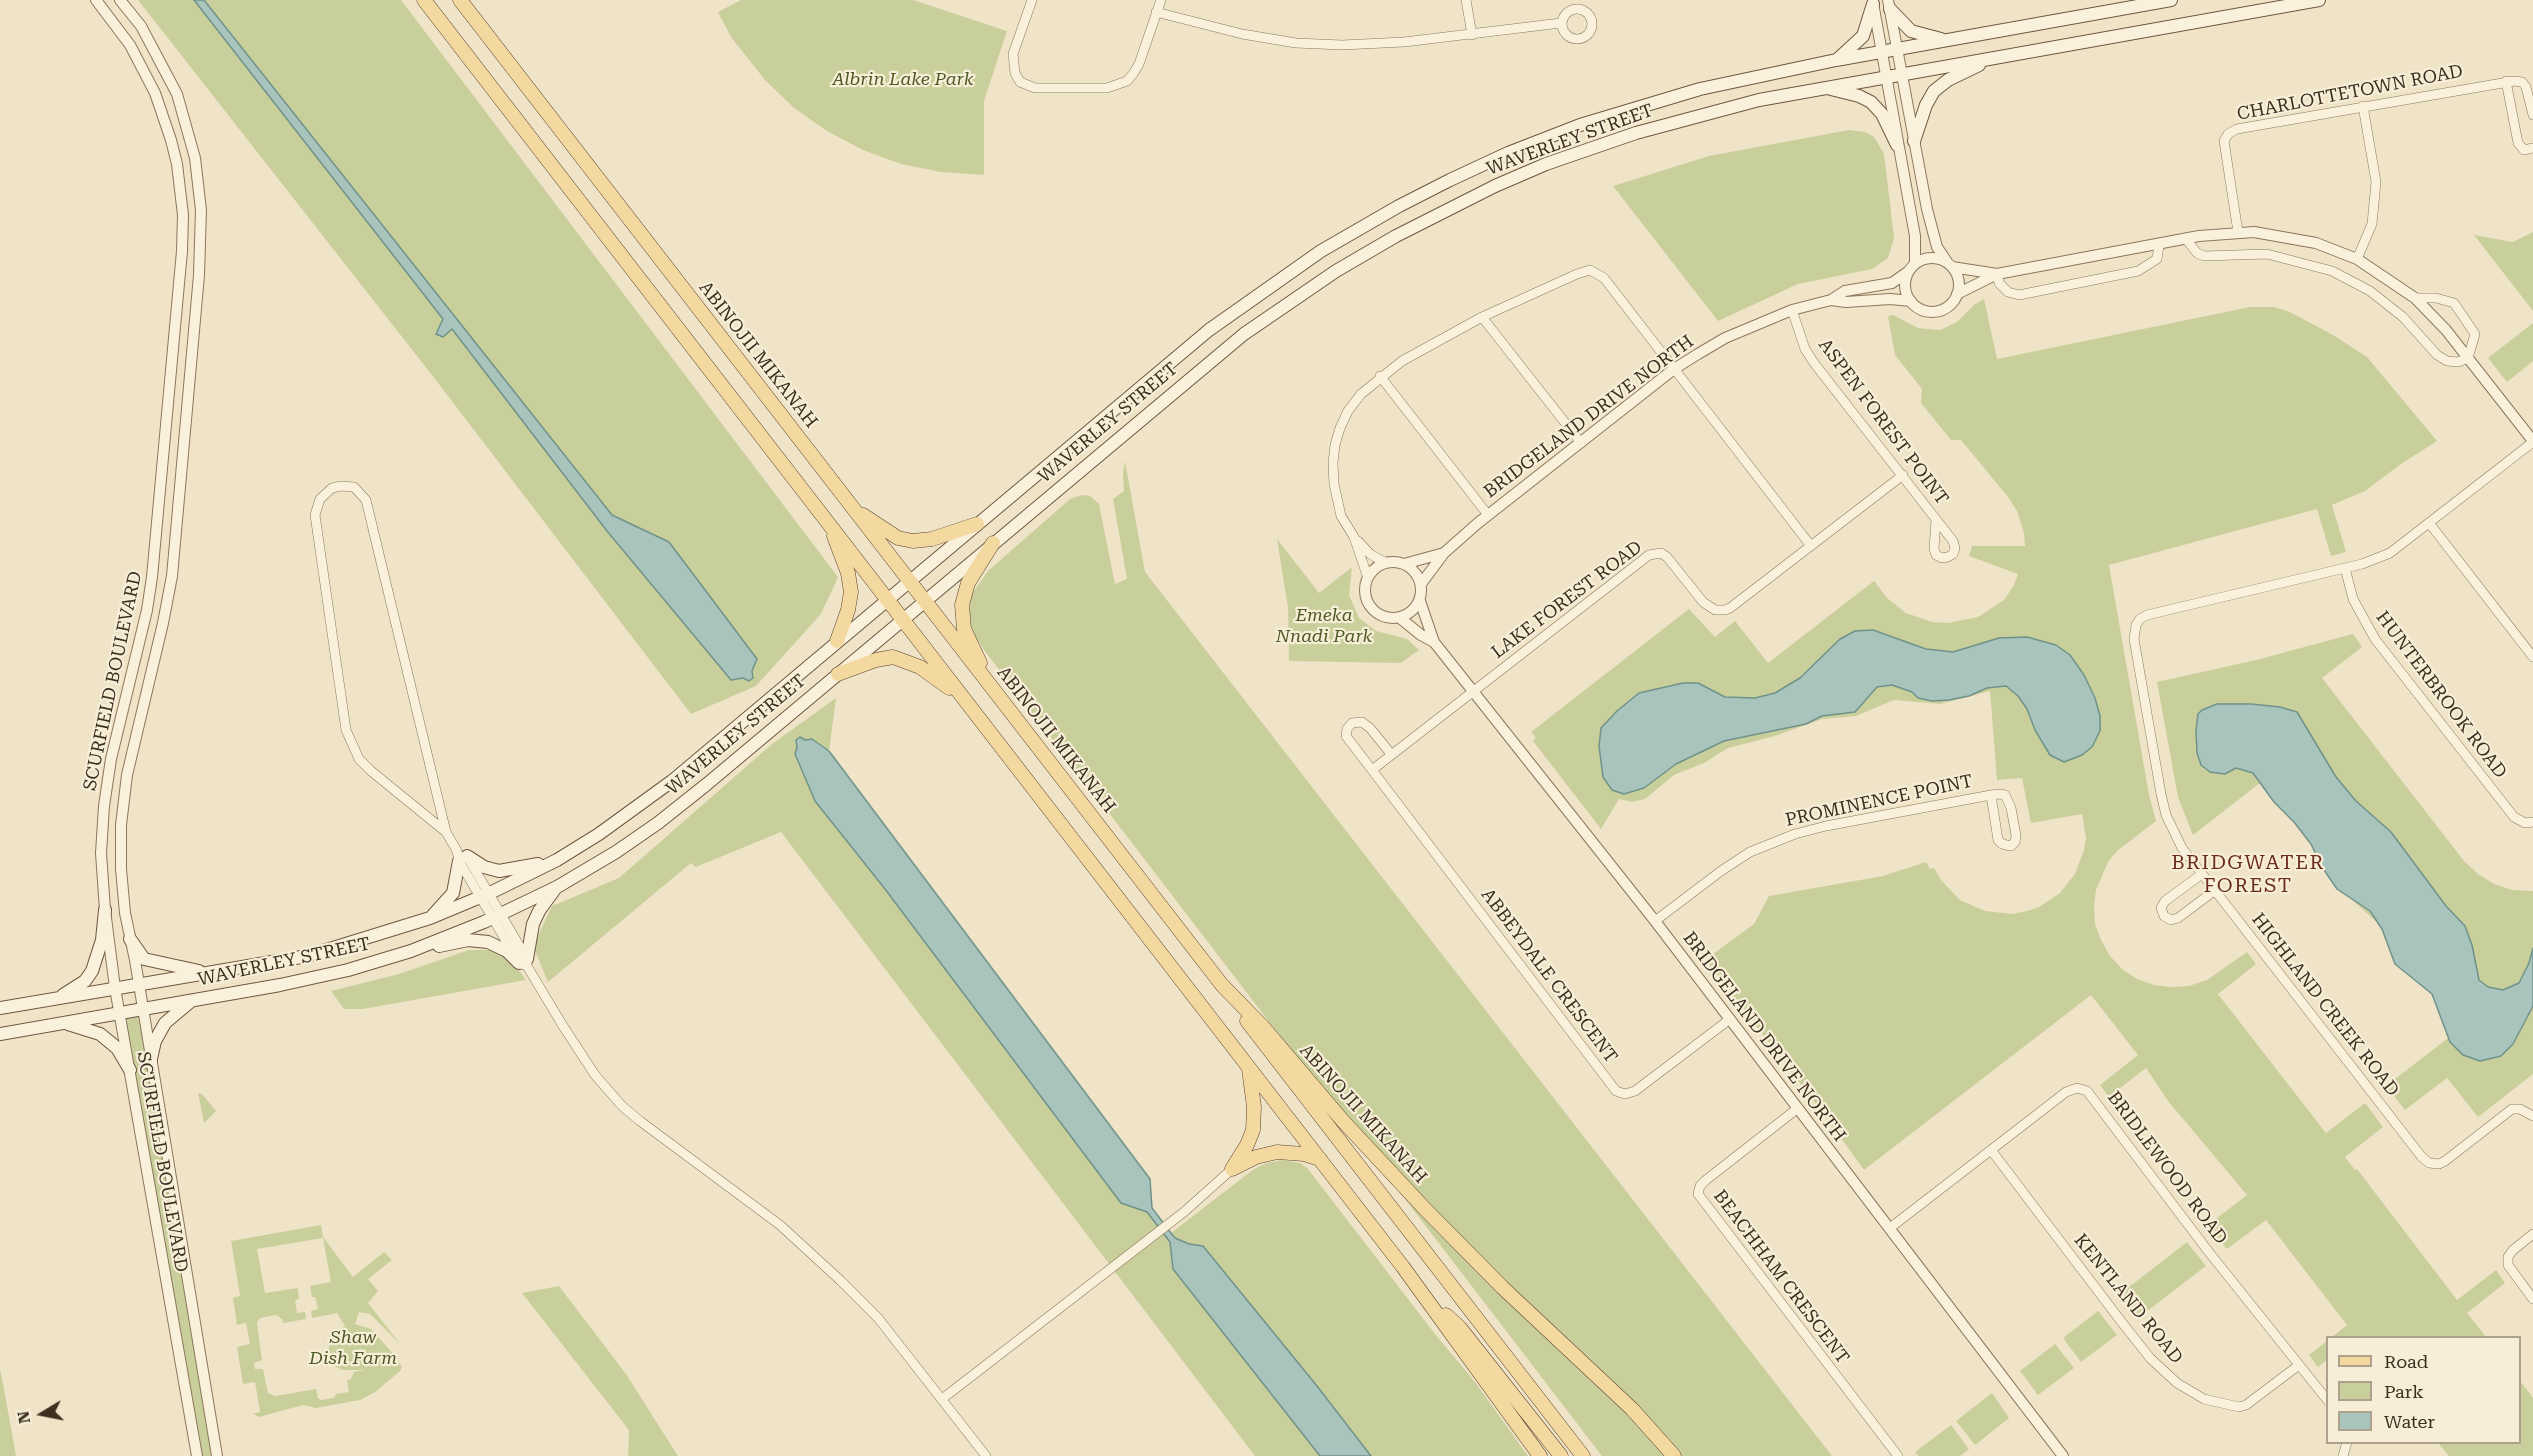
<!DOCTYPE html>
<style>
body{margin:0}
#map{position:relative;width:2533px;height:1456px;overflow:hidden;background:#f0e4c8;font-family:"Roboto Serif",serif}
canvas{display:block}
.legend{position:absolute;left:2326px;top:1336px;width:195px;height:108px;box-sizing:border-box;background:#f7eed8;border:2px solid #ada18e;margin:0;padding:8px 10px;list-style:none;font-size:18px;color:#3d2e20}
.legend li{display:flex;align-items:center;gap:12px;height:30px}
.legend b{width:30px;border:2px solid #ada18e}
.north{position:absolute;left:12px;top:1384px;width:60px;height:60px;-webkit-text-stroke:4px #f7eed8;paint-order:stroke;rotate:260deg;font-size:16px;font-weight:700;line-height:24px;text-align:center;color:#3d2e20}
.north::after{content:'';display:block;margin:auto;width:21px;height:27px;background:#3d2e20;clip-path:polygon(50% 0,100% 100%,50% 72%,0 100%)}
</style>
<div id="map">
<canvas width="2533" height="1456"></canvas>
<ul class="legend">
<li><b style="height:8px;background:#f3d9a0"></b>Road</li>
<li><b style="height:16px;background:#c9cf9b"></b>Park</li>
<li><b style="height:16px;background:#a9c4bc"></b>Water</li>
</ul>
<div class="north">N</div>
</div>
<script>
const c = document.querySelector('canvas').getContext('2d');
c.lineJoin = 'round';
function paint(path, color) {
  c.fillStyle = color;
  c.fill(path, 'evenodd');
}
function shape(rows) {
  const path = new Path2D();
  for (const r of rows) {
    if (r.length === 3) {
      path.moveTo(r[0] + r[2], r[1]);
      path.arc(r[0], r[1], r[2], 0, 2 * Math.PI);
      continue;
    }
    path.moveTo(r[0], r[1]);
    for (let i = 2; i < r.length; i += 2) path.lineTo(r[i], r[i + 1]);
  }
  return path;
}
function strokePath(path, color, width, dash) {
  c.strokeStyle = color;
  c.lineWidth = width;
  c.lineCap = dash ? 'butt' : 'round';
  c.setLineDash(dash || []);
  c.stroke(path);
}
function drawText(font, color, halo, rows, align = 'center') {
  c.font = font + ' "Roboto Serif",serif';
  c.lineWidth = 4.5;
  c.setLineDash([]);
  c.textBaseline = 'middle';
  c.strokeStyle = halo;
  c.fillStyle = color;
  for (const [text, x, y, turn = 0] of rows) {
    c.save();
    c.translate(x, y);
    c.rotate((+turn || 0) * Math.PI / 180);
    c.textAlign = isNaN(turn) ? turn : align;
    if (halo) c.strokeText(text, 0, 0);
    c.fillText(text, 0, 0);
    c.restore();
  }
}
const green = shape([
 [138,0,401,0,838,577,821,614,756,686,691,714,435,379],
 [741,0,913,0,1007,31,984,101,984,175,941,172,901,164,863,150,827,131,794,108,765,80,731,37,718,12],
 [1849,130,1865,132,1874,137,1884,154,1894,238,1888,258,1872,269,1798,284,1718,321,1613,186,1709,156],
 [2533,232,2533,311,2474,235,2513,242],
 [1984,299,1997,359,2250,307,2274,307,2290,312,2333,335,2367,357,2437,441,2401,464,2365,491,2332,505,2346,552,2331,556,2317,509,2109,565,2149,795,2156,821,2117,851,2108,862,2096,890,2094,907,2095,924,2101,940,2110,956,2122,969,2137,979,2154,985,2171,987,2189,986,2207,980,2247,952,2256,964,2218,994,2326,1133,2365,1103,2383,1127,2345,1157,2355,1170,2357,1169,2457,1300,2496,1270,2505,1283,2467,1313,2486,1337,2332,1337,2347,1325,2266,1220,2227,1249,2208,1225,2247,1195,2168,1101,2146,1068,2109,1097,2100,1085,2138,1055,2091,995,1864,1170,1820,1109,1705,960,1754,924,1769,896,1883,876,1926,862,1930,869,1934,868,1941,880,1960,900,1985,911,2013,914,2027,911,2039,907,2060,893,2075,874,2084,850,2086,838,2082,814,2031,823,2022,778,1997,780,1990,691,1940,704,1894,700,1856,716,1822,719,1775,736,1728,748,1704,763,1674,775,1645,799,1632,802,1619,799,1601,829,1533,741,1536,738,1531,732,1689,609,1715,637,1735,621,1768,663,1874,581,1887,598,1906,613,1932,622,1948,623,1978,617,2004,600,2014,585,2018,574,1969,556,1972,546,2025,546,2024,533,2017,511,2008,497,1961,440,1951,440,1921,403,1922,389,1895,355,1888,316,1893,315,1918,328,1940,330,1957,322,1974,305],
 [2533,323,2533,361,2507,382,2488,358],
 [1125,461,1145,572,1832,1456,1602,1456,984,650,975,636,969,620,971,595,988,571,1070,499,1082,495,1090,496,1099,504,1115,584,1127,579,1113,499,1124,491,1123,474],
 [1277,539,1319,593,1352,567,1349,595,1359,618,1376,631,1407,639,1419,650,1401,663,1289,661,1288,608],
 [2353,634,2362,647,2322,678,2464,861,2478,874,2494,884,2512,890,2533,891,2533,1074,2478,1117,2447,1078,2405,1110,2386,1086,2452,1035,2434,997,2380,925,2338,887,2305,834,2260,783,2193,835,2178,797,2157,682,2256,660],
 [836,698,829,751,812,739,806,779,815,801,885,889,1121,1203,1147,1212,1170,1242,1173,1269,1320,1456,1255,1456,781,832,696,867,691,863,548,982,533,946,552,906,619,878,772,744],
 [469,950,496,950,518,969,526,980,363,1009,344,1009,331,991,399,974],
 [142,1009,217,1456,197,1456,119,1013],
 [198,1093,202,1094,216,1111,204,1123],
 [1282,1160,1300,1163,1308,1169,1435,1334,1475,1382,1528,1456,1371,1456,1317,1386,1203,1246,1189,1244,1175,1238,1171,1233,1254,1169,1267,1163],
 [321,1225,323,1237,353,1277,384,1252,392,1260,368,1279,378,1291,368,1303,400,1344,370,1314,359,1312,355,1324,371,1329,396,1357,402,1367,400,1371,375,1392,360,1400,316,1408,303,1405,259,1417,253,1414,260,1412,255,1382,243,1384,237,1347,250,1344,246,1323,237,1325,233,1298,240,1296,231,1241],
 [323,1238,331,1282,310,1286,312,1297,315,1297,318,1309,311,1311,312,1318,337,1313,345,1326,335,1332,330,1338,328,1354,334,1366,343,1370,365,1370,354,1372,351,1379,347,1380,349,1392,336,1394,334,1398,321,1400,318,1398,316,1389,275,1396,268,1393,263,1369,255,1369,254,1363,262,1360,257,1323,260,1318,276,1315,282,1319,283,1323,306,1319,305,1312,297,1313,295,1300,299,1299,298,1288,265,1293,257,1249],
 [2187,1242,2206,1266,2138,1318,2120,1294],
 [559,1286,626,1374,678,1456,628,1456,629,1430,522,1293],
 [2098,1311,2117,1335,2081,1362,2063,1338],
 [2327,1341,2327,1360,2318,1367,2309,1355],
 [2055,1344,2074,1368,2038,1395,2020,1371],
 [0,1369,2,1378,16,1456,0,1456],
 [2520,1381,2533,1398,2533,1456,2449,1456,2438,1443,2520,1442],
 [1992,1393,2009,1418,1975,1445,1956,1421],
 [1951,1425,1969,1449,1960,1456,1918,1456,1915,1452]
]);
const water = shape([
 [194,0,204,0,612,515,669,542,757,659,752,671,753,678,749,681,743,678,731,680,607,531,452,329,443,337,436,334,443,319,194,0],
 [1873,630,1926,649,1953,652,1999,638,2027,637,2056,645,2070,655,2084,675,2095,698,2100,716,2100,731,2092,747,2082,755,2064,762,2050,755,2035,730,2027,709,2018,696,2006,686,1987,688,1969,696,1949,700,1932,701,1918,698,1912,692,1892,685,1877,687,1855,712,1822,716,1806,724,1724,741,1676,764,1644,788,1624,794,1612,790,1603,777,1599,746,1601,728,1617,711,1639,693,1683,683,1698,683,1725,697,1755,698,1775,693,1800,678,1840,639,1855,631,1873,630],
 [2217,704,2251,704,2280,707,2297,712,2336,777,2356,801,2391,832,2446,906,2465,926,2472,945,2479,980,2488,987,2503,990,2519,983,2529,963,2533,948,2533,1006,2513,1044,2501,1056,2480,1061,2463,1055,2450,1042,2432,994,2395,964,2382,929,2370,911,2337,889,2322,867,2311,844,2294,822,2274,802,2253,773,2236,768,2225,774,2210,772,2201,765,2197,753,2196,730,2198,714,2202,710,2217,704],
 [800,737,805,740,812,739,829,751,1150,1179,1152,1208,1171,1233,1175,1238,1189,1244,1203,1246,1317,1386,1371,1456,1320,1456,1173,1269,1170,1242,1147,1212,1121,1203,885,889,815,801,795,754,797,747,796,740,800,737]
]);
const minor = shape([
 [1032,0,1013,54,1015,73,1020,82,1035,88,1107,88,1127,81,1133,74,1139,64,1161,0],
 [1466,0,1472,35],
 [1577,24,15],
 [1156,12,1242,34,1296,43,1342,45,1404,42,1561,23],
 [2506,81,2518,143,2524,150,2533,148],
 [2238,232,2224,141,2228,134,2237,129,2514,81,2522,82,2526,87,2533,115],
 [2186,239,2197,253,2204,256,2267,254,2332,271,2370,291,2403,317,2437,355,2447,361,2458,362,2468,358,2475,334,2454,303,2436,298,2415,298],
 [2357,259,2372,224,2376,182,2363,106],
 [1997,274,1999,283,2008,292,2019,295,2138,271,2157,259,2159,245],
 [1792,310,1805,349,1814,363,1953,541,1955,548,1953,554,1948,557,1942,558,1936,555,1934,549,1936,520],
 [1482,317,1581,443],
 [1380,376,1488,515],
 [2533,442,2390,553,2362,564,2147,615,2140,619,2136,625,2134,639,2161,794,2166,815,2182,848,2421,1156,2429,1163,2439,1164,2445,1161,2512,1109,2520,1109,2533,1116],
 [2430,524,2533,657],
 [1358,541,1370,554,1386,563],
 [2345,568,2353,599,2375,639,2514,817,2525,823,2533,822],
 [1368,578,1354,537,1341,516,1334,484,1333,463,1335,445,1340,428,1348,411,1361,394,1402,361,1482,317,1577,274,1590,270,1604,278,1811,546],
 [1372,770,1346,736,1347,729,1352,723,1362,722,1370,728,1391,754],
 [446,832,371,771,359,759,346,730,315,515,320,499,332,488,341,486,354,487,366,500,446,832,457,851,459,861,519,963,527,966],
 [468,858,527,959,527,966,563,1026,595,1075,622,1106,640,1121,780,1225,841,1281,878,1318,986,1456],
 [2202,874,2165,901,2161,908,2164,916,2171,920,2178,918,2214,891],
 [1655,921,1721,871,1750,852,1795,834,1826,826,1991,795,2000,794,2005,795,2011,808,2016,835,2015,842,2011,846,2002,844,1998,840,1991,795],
 [1730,1019,1635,1091,1625,1094,1616,1091,1372,770,1649,555,1661,553,1667,557,1703,602,1715,610,1725,610,1730,608,1903,475],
 [1798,1108,1706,1180,1700,1186,1698,1194,1898,1456],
 [1991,1150,2120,1320,2150,1358,2177,1383,2204,1399,2239,1407,2246,1405,2299,1365],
 [1890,1228,2066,1092,2077,1088,2087,1091,2208,1251,2328,1401],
 [2533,1234,2513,1250,2508,1257,2508,1265,2533,1299],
 [942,1399,1184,1212,1232,1169],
 [2343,1456,2347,1442]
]);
const tertiary = shape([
 [96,0,130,45,155,93,171,140,177,164,183,215,182,251,152,577,147,610,111,759,104,806,101,853,105,910,115,988,197,1456],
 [120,0,141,26,177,94,195,158,201,210,199,275,172,576,163,623,127,775,121,825,121,869,125,913,135,960,217,1456],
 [1888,0,1927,209,1937,247,1947,262],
 [1873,3,1915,236,1915,263],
 [1932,285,27],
 [1952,267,1997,274],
 [1957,294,1997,274,2199,236,2254,232,2316,243,2357,259,2415,298,2446,330,2533,441],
 [1831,300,1845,291,1892,283,1909,271],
 [1393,590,28],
 [1404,564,1444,553],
 [1421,584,1444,553,1478,523,1674,369,1698,354,1725,338,1792,310,1831,300,1846,302,1890,299,1911,301],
 [1420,601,1434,642,1655,921,2063,1456],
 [1400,618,1421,635,1434,642]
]);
const secondary = shape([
 [1890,9,1911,31,1941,39],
 [1838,59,1863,36,1873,4],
 [1827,88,1859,96,1871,102,1882,114,1897,145],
 [1914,141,1926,105,1934,91,1948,80,1979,65],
 [467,856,484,867,499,871,538,864],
 [433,915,453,893,459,861],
 [130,939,144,959,199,971],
 [439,946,468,940,488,942,507,951,519,963],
 [527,959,533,924,539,911,555,889],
 [63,995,85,981,92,971,102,940,105,910],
 [0,1008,307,956,430,918,490,893,557,860,599,834,672,781,1209,330,1321,251,1399,206,1450,180,1508,153,1580,125,1700,89,1836,60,2171,0],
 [68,1024,100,1034,117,1048,130,1070],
 [0,1034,280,985,348,970,411,951,484,922,557,887,616,852,658,823,707,784,1244,334,1336,271,1396,236,1495,186,1546,164,1636,133,1759,100,2319,0],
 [150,1063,155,1041,165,1023,190,1002]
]);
const primary = shape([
 [424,0,1403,1267,1540,1456],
 [460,0,1222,985,1263,1027,1343,1121,1425,1209,1503,1288,1632,1409,1674,1456],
 [863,515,898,538,913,541,932,539,977,524],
 [834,536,848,573,851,592,848,610,837,641],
 [980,663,964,629,962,605,968,583,993,543],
 [838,674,876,660,893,657,920,667,949,688],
 [1247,1021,1583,1456],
 [1232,1169,1247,1145,1253,1130,1254,1107,1249,1069],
 [1232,1169,1256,1157,1277,1152,1304,1154,1320,1159],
 [1446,1315,1460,1328,1561,1456]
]);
const parkNames = [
 ["Albrin Lake Park",903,80],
 ["Emeka",1324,616],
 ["Nnadi Park",1324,637],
 ["Shaw",353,1338],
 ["Dish Farm",353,1359]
];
const streetNames = [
 ["CHARLOTTETOWN ROAD",2350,93,-11],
 ["WAVERLEY STREET",1570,140,-20],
 ["ABINOJII MIKANAH",758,355,52],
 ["BRIDGELAND DRIVE NORTH",1589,417,-37],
 ["ASPEN FOREST POINT",1883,422,53],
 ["WAVERLEY STREET",1108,423,-40],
 ["LAKE FOREST ROAD",1567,600,-37],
 ["SCURFIELD BOULEVARD",113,681,-78],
 ["HUNTERBROOK ROAD",2441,695,53],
 ["WAVERLEY STREET",736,735,-40],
 ["ABINOJII MIKANAH",1056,740,52],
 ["PROMINENCE POINT",1879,801,-12],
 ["WAVERLEY STREET",284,962,-12],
 ["ABBEYDALE CRESCENT",1549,976,53],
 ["HIGHLAND CREEK ROAD",2325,1005,52],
 ["BRIDGELAND DRIVE NORTH",1764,1037,53],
 ["ABINOJII MIKANAH",1363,1114,48],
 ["SCURFIELD BOULEVARD",162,1162,80],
 ["BRIDLEWOOD ROAD",2167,1168,53],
 ["BEACHHAM CRESCENT",1781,1277,53],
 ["KENTLAND ROAD",2128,1299,51]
];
const neighbourhoodNames = [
 ["BRIDGWATER",2248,863],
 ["FOREST",2248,886]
];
paint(green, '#c9cf9b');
paint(water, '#a9c4bc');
strokePath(water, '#6f938a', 1.5);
strokePath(minor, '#8d765c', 10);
strokePath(tertiary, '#8d765c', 12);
strokePath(secondary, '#6f573f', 14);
strokePath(primary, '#5b4430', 15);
strokePath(minor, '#faf1dc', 9);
strokePath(tertiary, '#faf1dc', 10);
strokePath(secondary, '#faf1dc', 12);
strokePath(primary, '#f3d9a0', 14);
drawText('italic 18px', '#4d5a26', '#f7eed8', parkNames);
drawText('18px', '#3d2e20', '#f7eed8', streetNames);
c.letterSpacing = '1.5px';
drawText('20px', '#6b2e1e', '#f7eed8', neighbourhoodNames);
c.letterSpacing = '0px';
</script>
